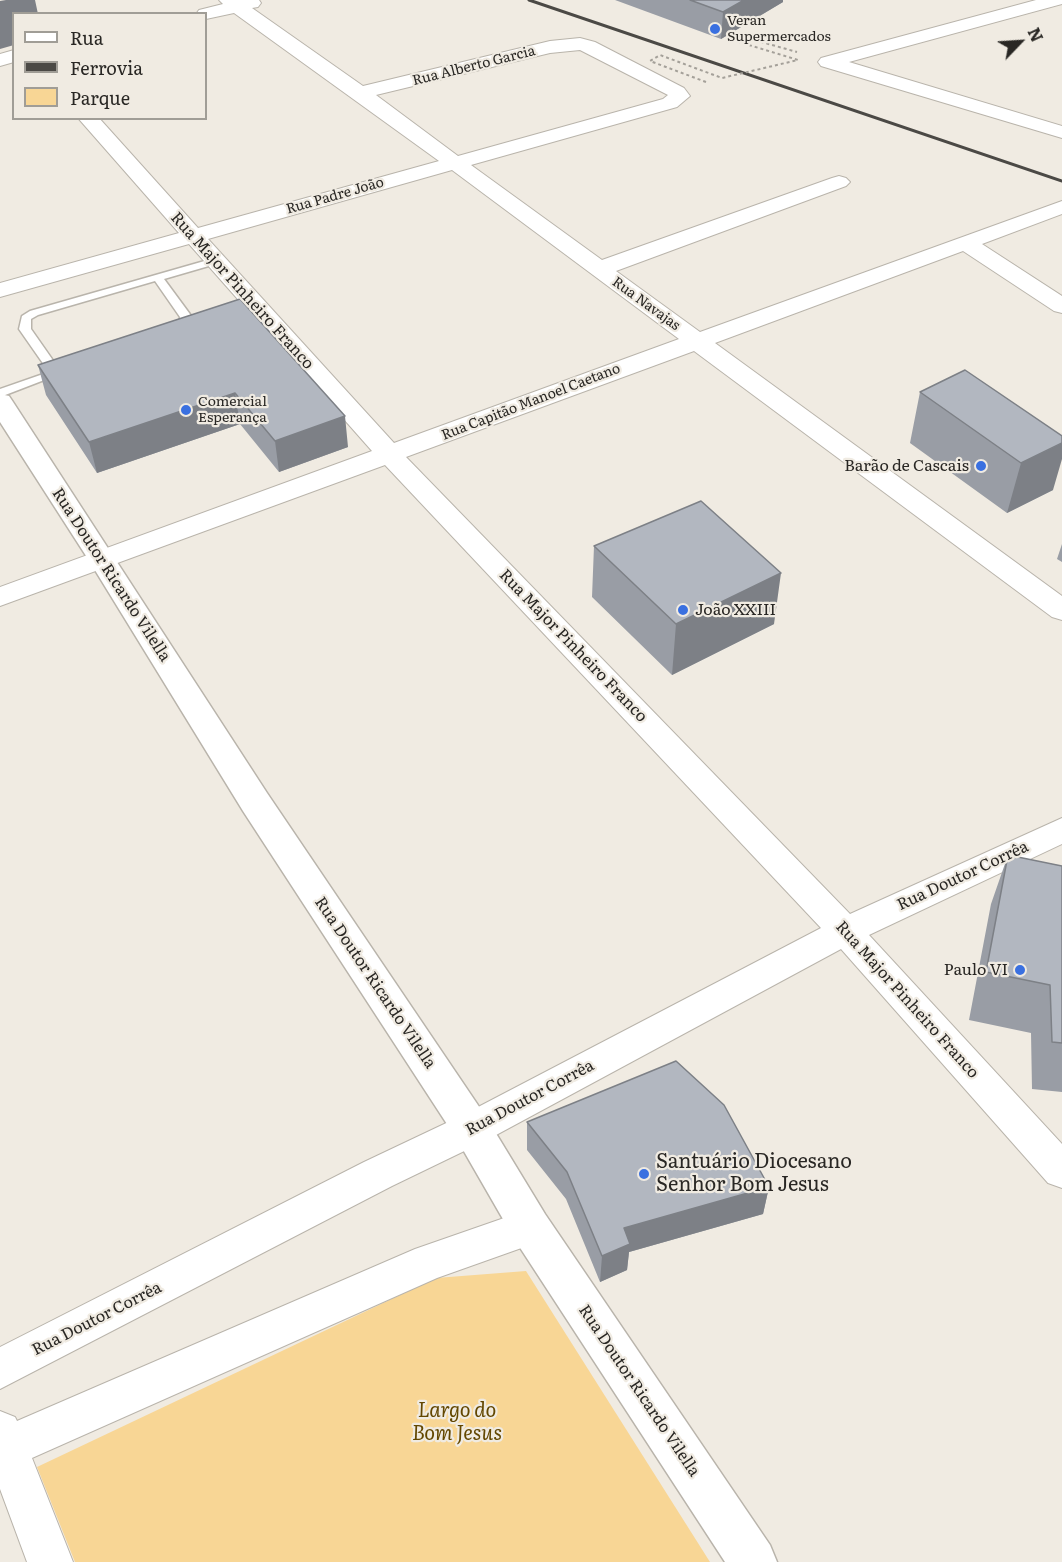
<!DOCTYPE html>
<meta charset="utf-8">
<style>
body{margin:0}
#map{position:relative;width:1062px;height:1562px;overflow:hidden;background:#f0ebe2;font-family:Literata,serif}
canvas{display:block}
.legend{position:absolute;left:12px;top:12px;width:195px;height:108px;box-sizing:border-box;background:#f0ebe2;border:2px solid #a09d96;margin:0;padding:8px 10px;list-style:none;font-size:18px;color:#292724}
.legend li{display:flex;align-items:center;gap:12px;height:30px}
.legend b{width:30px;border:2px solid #a09d96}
.north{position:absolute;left:990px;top:12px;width:60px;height:60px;-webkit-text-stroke:4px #f0ebe2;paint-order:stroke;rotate:65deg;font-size:16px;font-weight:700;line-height:24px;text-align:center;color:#292724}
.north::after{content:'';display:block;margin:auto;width:21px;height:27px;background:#292724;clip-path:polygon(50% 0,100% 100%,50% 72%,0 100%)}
</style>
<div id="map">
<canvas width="1062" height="1562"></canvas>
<ul class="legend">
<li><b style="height:8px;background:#fff"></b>Rua</li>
<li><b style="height:8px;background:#4b4945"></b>Ferrovia</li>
<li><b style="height:16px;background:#f8d695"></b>Parque</li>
</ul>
<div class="north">N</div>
</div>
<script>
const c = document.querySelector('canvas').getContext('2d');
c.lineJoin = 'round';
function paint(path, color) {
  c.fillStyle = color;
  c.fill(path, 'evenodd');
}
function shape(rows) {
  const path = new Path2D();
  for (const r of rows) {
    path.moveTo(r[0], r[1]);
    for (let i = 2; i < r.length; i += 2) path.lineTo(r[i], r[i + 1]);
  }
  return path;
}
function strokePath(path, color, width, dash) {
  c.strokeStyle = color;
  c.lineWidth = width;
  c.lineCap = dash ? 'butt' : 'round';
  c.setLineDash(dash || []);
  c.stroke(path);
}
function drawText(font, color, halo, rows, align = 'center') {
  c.font = font + ' Literata,serif';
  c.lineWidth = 4.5;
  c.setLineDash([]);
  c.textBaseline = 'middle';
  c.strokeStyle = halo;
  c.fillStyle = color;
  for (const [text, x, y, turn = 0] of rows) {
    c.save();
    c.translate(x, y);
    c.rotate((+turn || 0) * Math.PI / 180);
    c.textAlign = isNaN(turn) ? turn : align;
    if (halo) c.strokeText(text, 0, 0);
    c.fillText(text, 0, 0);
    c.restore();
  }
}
const green = shape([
 [526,1271,710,1562,75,1562,37,1467,436,1278]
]);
const lane = shape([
 [215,258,220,261,219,263,164,279,192,317,191,325,183,335,175,335,173,333,179,325,180,317,155,281,38,315,31,319,31,329,59,369,65,372,0,397,0,389,49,372,19,329,22,316,30,311,215,258]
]);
const street = shape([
 [219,0,259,0,261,3,258,7,252,8,363,86,550,41,580,38,595,42,684,88,690,96,677,107,471,165,602,260,832,178,839,176,846,178,850,182,846,186,616,271,700,332,1062,201,1062,214,982,244,1062,296,1062,313,1054,311,963,251,715,343,1062,596,1062,620,1052,617,694,351,406,457,850,914,1062,818,1062,844,869,935,1062,1144,1062,1188,1048,1183,841,949,485,1141,392,1186,0,1389,0,1347,364,1162,459,1117,821,928,385,465,0,606,0,587,372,451,189,244,0,297,0,283,179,233,78,118,99,118,198,228,439,161,234,13,206,19,206,14,196,14,199,10,223,4,219,0],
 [580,50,668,95,663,99,458,156,376,95,550,53,580,50],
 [452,170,679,339,394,443,208,239,452,170],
 [1036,0,1062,0,1062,4,849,62,1062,126,1062,138,821,66,818,62,821,58,1036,0],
 [14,50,14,62,0,66,0,54,14,50],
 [530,1209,544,1214,550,1227,544,1240,437,1278,32,1458,73,1562,27,1562,0,1489,0,1411,15,1417,17,1421,415,1249,530,1209]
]);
const secondary = shape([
 [0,394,9,396,13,402,267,793,486,1117,545,1214,770,1545,777,1562,725,1562,515,1240,458,1141,243,811,90,562,0,422,0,394]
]);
const rail = shape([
 [529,0,1062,181]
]);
const pathBridge = shape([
 [706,82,650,61,660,55,722,78,798,60,736,41,747,38,797,52]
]);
const wall = shape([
 [615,0,783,0,783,2,721,39],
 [240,299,348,447,279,472,240,424,97,473,46,395,38,365],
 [965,370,1053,490,1007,513,910,443,920,392],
 [1062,544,1062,562,1057,559],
 [594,546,774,624,672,675,592,597],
 [1008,855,1062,866,1062,1092,1032,1089,1031,1033,969,1020,991,904],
 [527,1122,769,1187,763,1214,629,1252,627,1270,600,1282,566,1199,527,1150]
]);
const shadedWall = shape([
 [6,0,35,0,38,14,14,14,14,45,0,49,0,1],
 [744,0,783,0,783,2,721,39,723,12],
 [235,393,240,424,97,473,89,442],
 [345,416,348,447,279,472,275,441],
 [1062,443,1062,459,1053,490,1007,513,1021,463],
 [781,573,774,624,672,675,676,624],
 [769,1187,763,1214,629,1252,627,1270,600,1282,602,1256,624,1228]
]);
const building = shape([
 [690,0,744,0,723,12,690,0],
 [240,299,345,416,275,441,235,393,89,442,38,365,240,299],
 [965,370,1062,436,1062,443,1021,463,920,392,965,370],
 [701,501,781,573,676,624,594,546,701,501],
 [1008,855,1062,866,1062,1043,1052,1042,1050,985,986,972,1008,855],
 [676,1061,724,1105,769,1187,624,1228,630,1244,602,1256,567,1172,527,1122,676,1061]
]);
const markers = [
 [715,29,6,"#3a70e0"],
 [186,410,6,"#3a70e0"],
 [981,466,6,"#3a70e0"],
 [683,610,6,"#3a70e0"],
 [1020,970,6,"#3a70e0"],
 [644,1174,6,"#3a70e0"]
];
const farPoinames = [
 ["Veran",727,21],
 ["Supermercados",727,37],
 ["Comercial",198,402],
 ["Esperança",198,418]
];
const farStreetnames = [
 ["Rua Alberto Garcia",474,66,-14],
 ["Rua Padre João",335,196,-16],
 ["Rua Navajas",646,304,36],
 ["Rua Capitão Manoel Caetano",531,402,-21]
];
const streetNames = [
 ["Rua Major Pinheiro Franco",242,291,48],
 ["Rua Doutor Ricardo Vilella",111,575,57],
 ["Rua Major Pinheiro Franco",573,646,46],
 ["Rua Doutor Corrêa",963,876,-25],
 ["Rua Doutor Ricardo Vilella",375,983,56],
 ["Rua Major Pinheiro Franco",907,1000,48],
 ["Rua Doutor Corrêa",530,1098,-28],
 ["Rua Doutor Corrêa",97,1319,-27],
 ["Rua Doutor Ricardo Vilella",639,1391,56]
];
const poiNames = [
 ["Barão de Cascais",969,466],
 ["João XXIII",695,610,"left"],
 ["Paulo VI",1008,970]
];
const nearPoinames = [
 ["Santuário Diocesano",656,1162],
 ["Senhor Bom Jesus",656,1185]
];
const nearParknames = [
 ["Largo do",457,1411],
 ["Bom Jesus",457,1434]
];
paint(green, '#f8d695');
strokePath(lane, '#b9b4ab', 3);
strokePath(street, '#b9b4ab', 2);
strokePath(secondary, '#b9b4ab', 3);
paint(lane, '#fff');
paint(street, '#fff');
paint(secondary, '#fff');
strokePath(rail, '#4b4945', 3);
strokePath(pathBridge, '#a4a099', 2, [3, 3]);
paint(wall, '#999da5');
paint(shadedWall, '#7d8086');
paint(building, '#b2b7c0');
strokePath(building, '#7d8086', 1.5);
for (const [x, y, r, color] of markers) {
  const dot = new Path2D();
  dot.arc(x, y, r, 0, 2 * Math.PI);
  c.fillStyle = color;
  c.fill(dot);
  strokePath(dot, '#f0ebe2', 2);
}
drawText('14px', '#292724', '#f0ebe2', farPoinames, 'left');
drawText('14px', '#292724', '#f0ebe2', farStreetnames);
drawText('16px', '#292724', '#f0ebe2', streetNames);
drawText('16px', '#292724', '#f0ebe2', poiNames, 'right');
drawText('20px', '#292724', '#f0ebe2', nearPoinames, 'left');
drawText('italic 20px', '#634700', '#f0ebe2', nearParknames);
</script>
